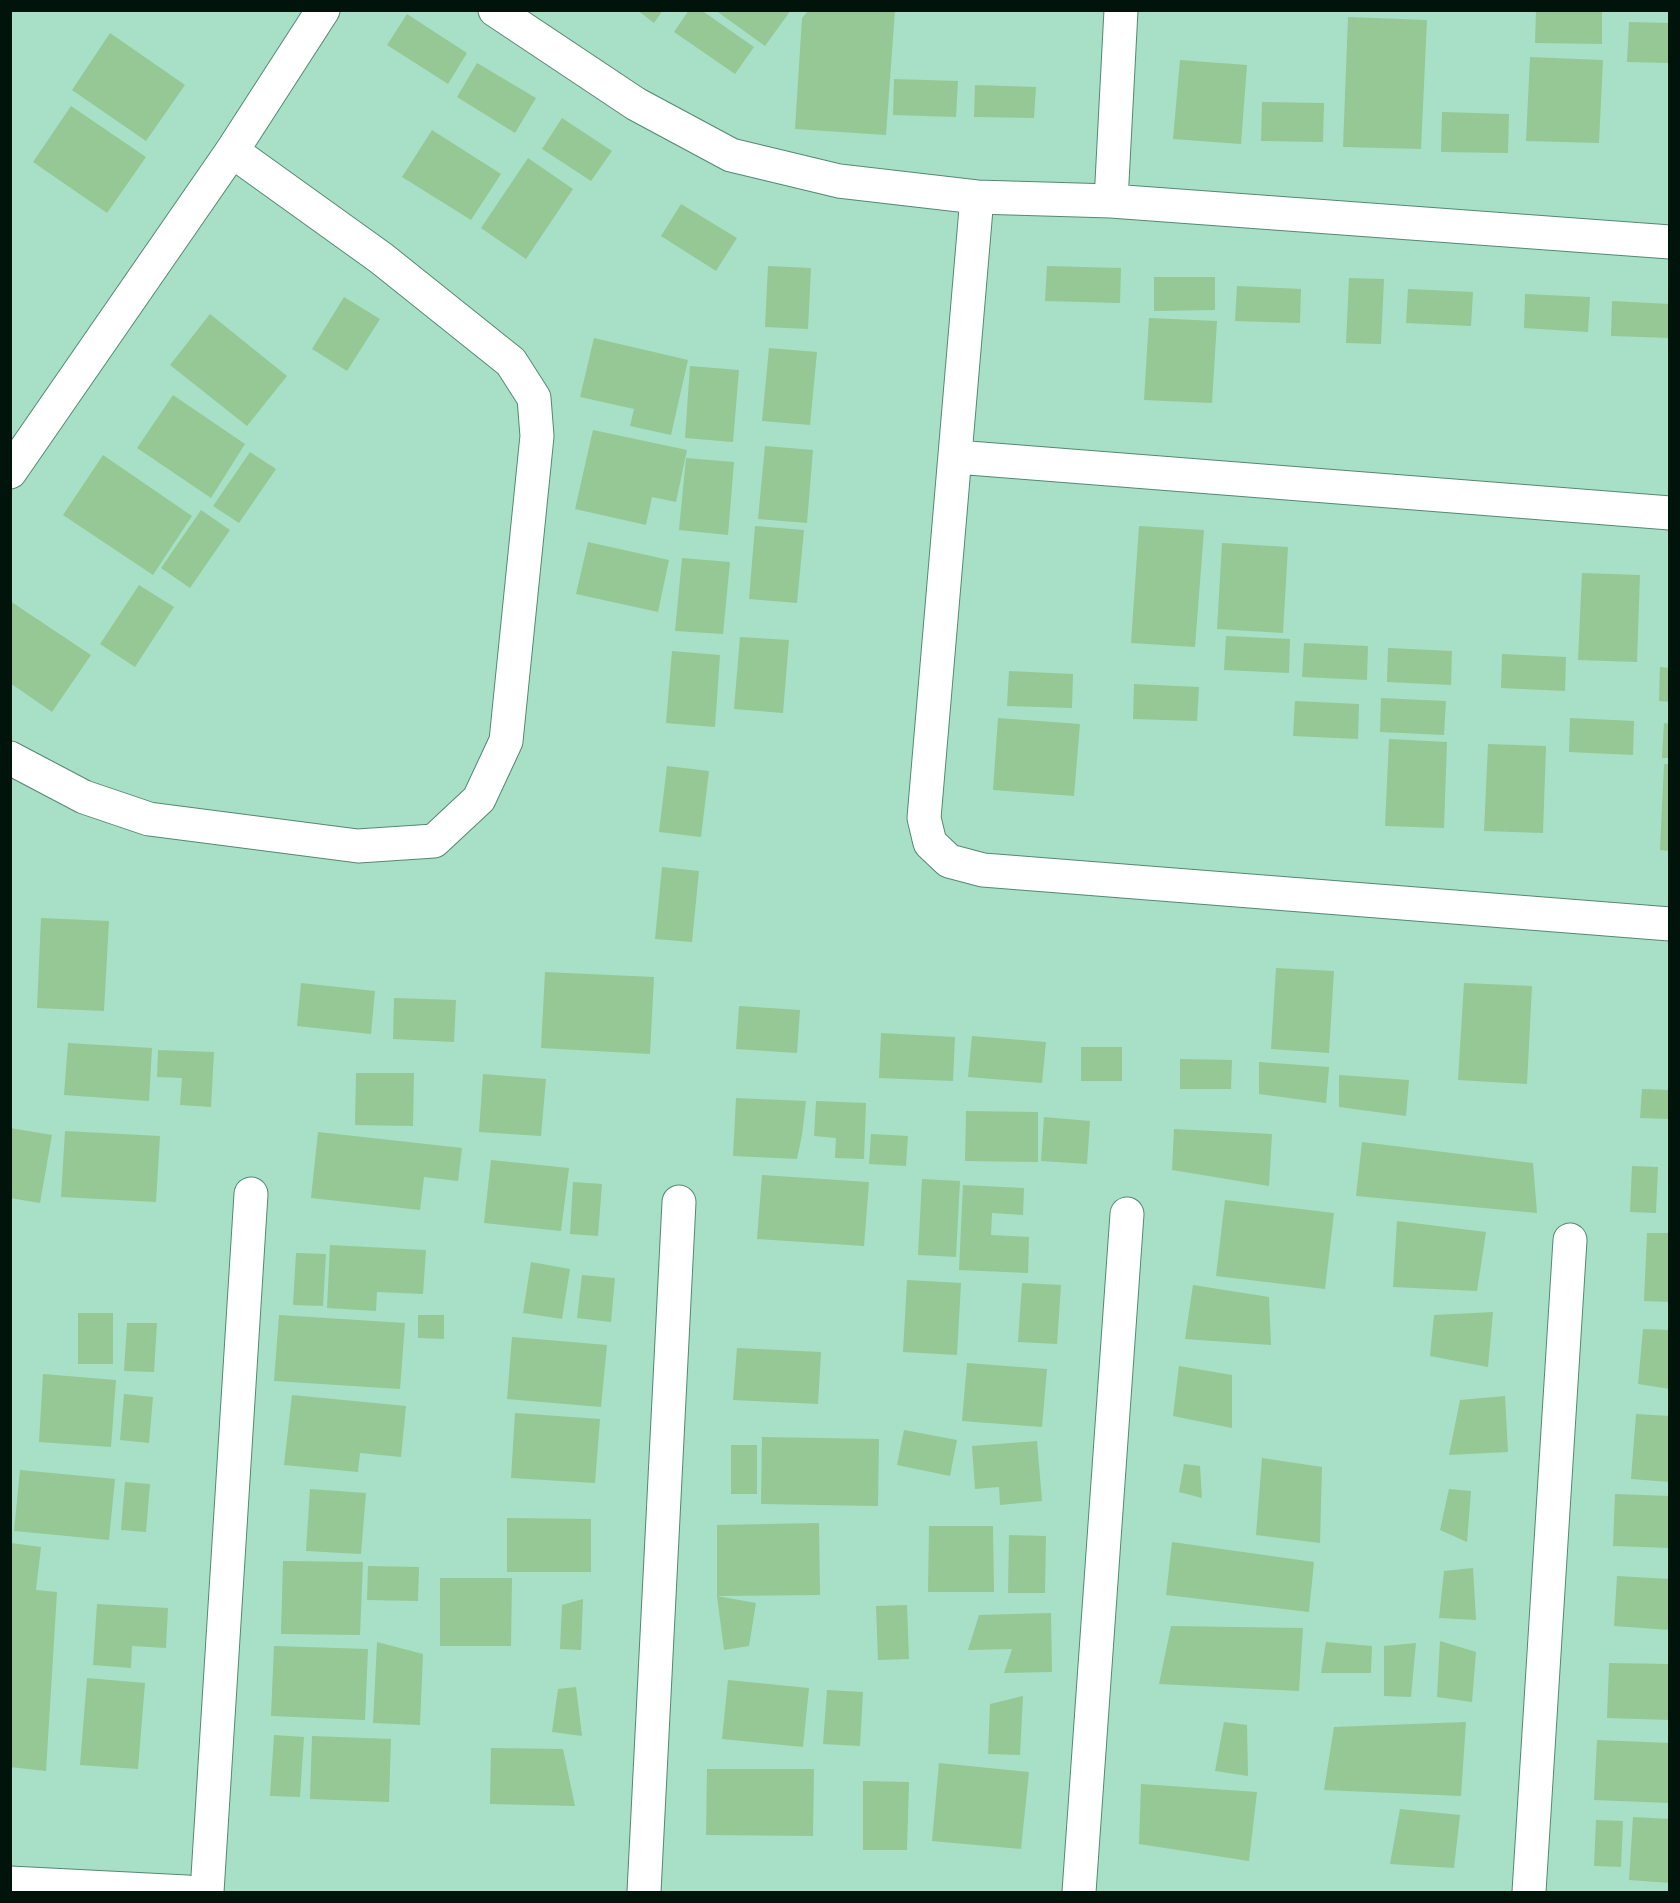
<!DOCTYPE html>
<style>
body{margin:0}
#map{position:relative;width:1680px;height:1903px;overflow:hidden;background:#a7e0c6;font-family:Raleway,sans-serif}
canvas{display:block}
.frame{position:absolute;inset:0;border:12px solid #01140c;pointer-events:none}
</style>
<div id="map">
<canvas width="1680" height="1903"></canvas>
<div class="frame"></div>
</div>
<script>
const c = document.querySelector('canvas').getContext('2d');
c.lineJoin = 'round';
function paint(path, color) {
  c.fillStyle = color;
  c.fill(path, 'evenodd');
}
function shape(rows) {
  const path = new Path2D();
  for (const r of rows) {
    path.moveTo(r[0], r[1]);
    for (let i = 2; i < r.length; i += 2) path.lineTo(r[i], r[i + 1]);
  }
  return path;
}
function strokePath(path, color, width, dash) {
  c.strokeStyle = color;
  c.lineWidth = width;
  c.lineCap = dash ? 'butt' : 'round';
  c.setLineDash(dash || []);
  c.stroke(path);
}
const building = shape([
 [637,10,663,10,654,23],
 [689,10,701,10,754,47,735,74,674,32],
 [715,10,791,10,765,46],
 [809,10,895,10,886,135,795,129,802,18],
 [1536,10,1602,10,1602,44,1535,43],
 [407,14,467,53,448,84,387,45],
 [1348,17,1427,20,1421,149,1343,147],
 [1629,22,1670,23,1670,63,1627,62],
 [110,33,185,85,146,141,72,90],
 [1530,57,1603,60,1599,143,1526,141],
 [1180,60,1247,65,1241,144,1173,139],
 [477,63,536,98,515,133,457,97],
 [894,79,958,81,956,117,893,115],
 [975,85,1036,87,1034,118,974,117],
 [1262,102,1324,103,1323,142,1261,141],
 [71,106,146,157,107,213,33,162],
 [1442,112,1509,114,1508,153,1441,152],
 [562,118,612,151,591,181,542,149],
 [432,130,501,174,471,220,402,177],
 [528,158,573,189,526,259,481,228],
 [681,204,737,238,716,271,661,236],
 [768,266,811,268,808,329,765,327],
 [1047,266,1121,268,1120,303,1045,301],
 [1154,277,1215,277,1215,310,1154,311],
 [1349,278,1384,279,1381,344,1346,343],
 [1237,286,1301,289,1300,323,1235,321],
 [1408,289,1473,292,1471,326,1406,323],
 [1525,294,1590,297,1588,332,1524,328],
 [344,297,380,319,347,371,312,349],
 [1612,301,1670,304,1670,338,1611,336],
 [210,314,287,376,247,426,170,365],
 [1149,318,1217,321,1212,403,1144,400],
 [594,338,688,360,671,435,630,426,634,409,580,397],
 [769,348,817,352,810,425,762,421],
 [690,366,739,370,733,442,685,438],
 [173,395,245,444,211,498,137,448],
 [593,430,687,450,676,502,652,497,646,525,575,509],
 [765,446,813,450,807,523,758,519],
 [250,452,276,469,239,523,213,506],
 [103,455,192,516,153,575,63,515],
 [686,458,734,462,728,535,679,530],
 [201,510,230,530,190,588,161,568],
 [755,526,804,530,797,603,749,599],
 [1139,526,1204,530,1195,647,1131,643],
 [588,542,669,560,658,612,576,594],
 [1222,543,1288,547,1283,633,1217,629],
 [682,558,730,562,723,634,675,631],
 [1582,573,1640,575,1637,662,1578,660],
 [139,585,174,607,135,667,100,644],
 [10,601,91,655,52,712,10,683],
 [1226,636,1290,639,1289,673,1224,670],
 [740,637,789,640,783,713,734,709],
 [1304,643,1368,646,1367,680,1302,677],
 [1388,648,1452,651,1451,685,1387,682],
 [672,651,720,655,715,727,666,723],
 [1502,654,1566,657,1565,691,1501,688],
 [1660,667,1670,668,1670,702,1659,701],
 [1009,671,1073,674,1072,708,1007,706],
 [1134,684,1199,687,1197,721,1133,719],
 [1381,698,1446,701,1444,735,1380,732],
 [1295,701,1359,704,1358,739,1293,736],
 [998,718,1080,724,1074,796,993,790],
 [1570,718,1634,721,1633,755,1569,752],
 [1664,723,1670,724,1670,758,1662,758],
 [1389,739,1447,742,1444,828,1385,826],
 [1488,744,1546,746,1543,833,1484,831],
 [1664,764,1670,764,1670,851,1660,850],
 [667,766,709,771,701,837,659,832],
 [662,867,699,871,692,942,655,939],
 [41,918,109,921,104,1011,37,1008],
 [1276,968,1334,971,1329,1053,1271,1049],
 [545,972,654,977,650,1054,541,1048],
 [301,983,375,991,371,1034,297,1026],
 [1464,983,1532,986,1527,1084,1458,1080],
 [394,998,456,1000,454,1042,393,1039],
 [739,1006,800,1010,797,1053,736,1049],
 [881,1033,955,1037,953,1081,879,1078],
 [972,1036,1046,1042,1042,1083,968,1077],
 [68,1043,152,1048,149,1101,64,1095],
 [1081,1047,1122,1047,1122,1081,1081,1081],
 [158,1050,214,1052,211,1107,180,1105,182,1078,157,1077],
 [1180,1059,1232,1060,1231,1089,1180,1089],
 [1259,1062,1329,1067,1326,1103,1259,1094],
 [356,1073,414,1073,413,1126,355,1125],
 [483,1074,546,1079,541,1136,479,1132],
 [1339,1075,1409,1080,1406,1116,1339,1107],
 [1642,1089,1670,1090,1670,1119,1640,1118],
 [736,1098,806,1101,802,1135,797,1159,733,1156],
 [816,1101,866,1103,864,1159,835,1158,836,1138,814,1136],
 [966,1111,1038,1112,1038,1162,965,1161],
 [1044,1117,1090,1121,1087,1164,1041,1161],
 [10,1128,52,1135,40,1203,10,1198],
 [1174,1129,1272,1134,1269,1186,1172,1170],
 [65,1131,160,1136,156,1202,61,1197],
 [318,1132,462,1148,458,1181,424,1177,420,1210,311,1198],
 [871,1134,908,1136,906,1166,869,1164],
 [1362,1142,1533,1163,1537,1213,1356,1196],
 [491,1160,569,1168,561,1231,484,1223],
 [1632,1166,1658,1167,1656,1213,1630,1212],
 [762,1175,869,1182,864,1246,757,1239],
 [922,1179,960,1181,956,1257,918,1255],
 [573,1182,602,1184,598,1236,570,1234],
 [963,1185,1024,1188,1023,1215,992,1213,991,1235,1029,1237,1028,1273,959,1270],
 [1225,1200,1334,1213,1325,1289,1216,1276],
 [1397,1221,1486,1232,1477,1291,1393,1287],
 [1647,1233,1670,1233,1670,1302,1644,1301],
 [330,1245,426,1250,423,1294,377,1292,376,1311,327,1308],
 [296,1253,326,1254,323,1306,293,1305],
 [531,1262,570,1269,562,1319,523,1313],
 [582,1275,615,1278,611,1322,577,1318],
 [907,1280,961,1283,957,1355,903,1352],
 [1022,1283,1061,1285,1057,1344,1018,1342],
 [1193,1285,1269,1297,1271,1345,1185,1339],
 [1493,1312,1488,1367,1430,1356,1434,1315],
 [78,1313,113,1313,113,1364,78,1364],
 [279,1315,405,1323,400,1389,274,1381],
 [418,1315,444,1315,444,1339,418,1338],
 [127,1323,157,1323,154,1372,124,1371],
 [1643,1329,1670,1330,1670,1389,1638,1384],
 [512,1337,607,1345,601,1407,507,1399],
 [737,1348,821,1352,818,1404,733,1400],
 [967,1363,1047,1369,1042,1427,962,1421],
 [1179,1366,1232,1375,1232,1428,1173,1416],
 [43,1374,116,1380,111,1447,39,1442],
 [124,1394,153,1397,149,1443,120,1440],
 [292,1395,406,1406,401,1457,360,1453,358,1472,284,1465],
 [1505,1396,1508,1452,1449,1455,1460,1400],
 [515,1413,600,1419,595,1483,511,1478],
 [1636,1414,1670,1416,1670,1482,1631,1479],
 [904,1430,957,1440,950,1476,897,1465],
 [762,1437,879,1439,878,1506,761,1504],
 [1037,1441,1042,1501,1000,1505,999,1487,975,1489,972,1446],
 [731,1445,757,1445,757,1494,731,1494],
 [1262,1458,1322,1467,1320,1543,1256,1535],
 [1184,1464,1200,1466,1202,1498,1179,1492],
 [20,1470,115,1479,109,1540,14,1531],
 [125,1482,150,1484,146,1532,121,1530],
 [310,1489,366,1493,361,1554,306,1551],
 [1449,1489,1471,1491,1467,1542,1440,1530],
 [1615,1494,1670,1496,1670,1548,1613,1546],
 [507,1518,591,1519,591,1572,507,1572],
 [819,1523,820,1595,717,1596,717,1525],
 [929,1526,993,1526,994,1592,928,1592],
 [1009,1535,1046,1536,1045,1593,1008,1593],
 [1172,1542,1314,1562,1309,1612,1166,1595],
 [11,1543,41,1547,36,1590,57,1592,46,1771,10,1767],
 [283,1561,363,1562,360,1635,281,1634],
 [368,1566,419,1567,418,1601,367,1600],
 [1473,1568,1476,1620,1439,1618,1444,1571],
 [1617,1576,1670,1579,1670,1630,1614,1626],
 [440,1578,512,1578,511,1646,440,1646],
 [717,1596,756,1603,749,1646,724,1650],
 [583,1599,581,1650,560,1649,562,1605],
 [97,1604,168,1608,166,1648,132,1646,131,1668,93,1665],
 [907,1605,909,1659,878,1660,876,1606],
 [1051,1613,1052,1672,1004,1673,1012,1649,968,1650,979,1615],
 [1171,1626,1303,1628,1299,1691,1159,1684],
 [1440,1641,1476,1652,1472,1702,1437,1697],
 [377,1642,423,1654,420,1725,373,1723],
 [1326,1642,1372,1646,1371,1673,1321,1673],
 [1416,1643,1411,1697,1384,1696,1384,1646],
 [274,1646,368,1649,365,1720,271,1716],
 [1609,1663,1670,1664,1670,1720,1607,1718],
 [87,1678,145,1683,138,1769,80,1765],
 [728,1680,809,1688,803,1747,722,1739],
 [576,1687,582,1736,552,1732,558,1689],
 [827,1690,863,1692,860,1746,823,1744],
 [1023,1696,1020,1755,988,1754,990,1704],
 [1224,1722,1247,1725,1248,1776,1215,1771],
 [1466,1722,1461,1796,1324,1790,1334,1727],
 [274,1735,304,1737,300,1797,270,1796],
 [312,1736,391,1739,389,1802,310,1799],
 [1597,1740,1670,1743,1670,1803,1594,1800],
 [491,1748,563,1749,575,1806,490,1804],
 [939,1763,1029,1772,1021,1849,932,1841],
 [707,1769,814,1769,813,1836,706,1835],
 [863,1781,909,1782,907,1850,863,1850],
 [1141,1784,1257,1792,1249,1861,1139,1844],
 [1400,1809,1460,1815,1454,1868,1390,1864],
 [1633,1817,1670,1819,1670,1883,1629,1880],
 [1596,1820,1623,1821,1621,1867,1594,1866]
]);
const minor = shape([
 [495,10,636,104,731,155,839,181,977,197,1111,201,1670,242],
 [977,197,924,818,930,843,949,861,983,870,1670,924],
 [1111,201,1121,10],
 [956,457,1670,513],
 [10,472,232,151,323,10],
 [10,758,84,797,149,819,358,846,434,841,479,799,506,741,537,436,534,398,511,362,381,258,232,151],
 [10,1883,187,1892],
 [207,1892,251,1194],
 [644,1892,679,1202],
 [1079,1892,1127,1214],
 [1529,1892,1570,1240]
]);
paint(building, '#95c895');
strokePath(minor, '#538972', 35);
strokePath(minor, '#fff', 33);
</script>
